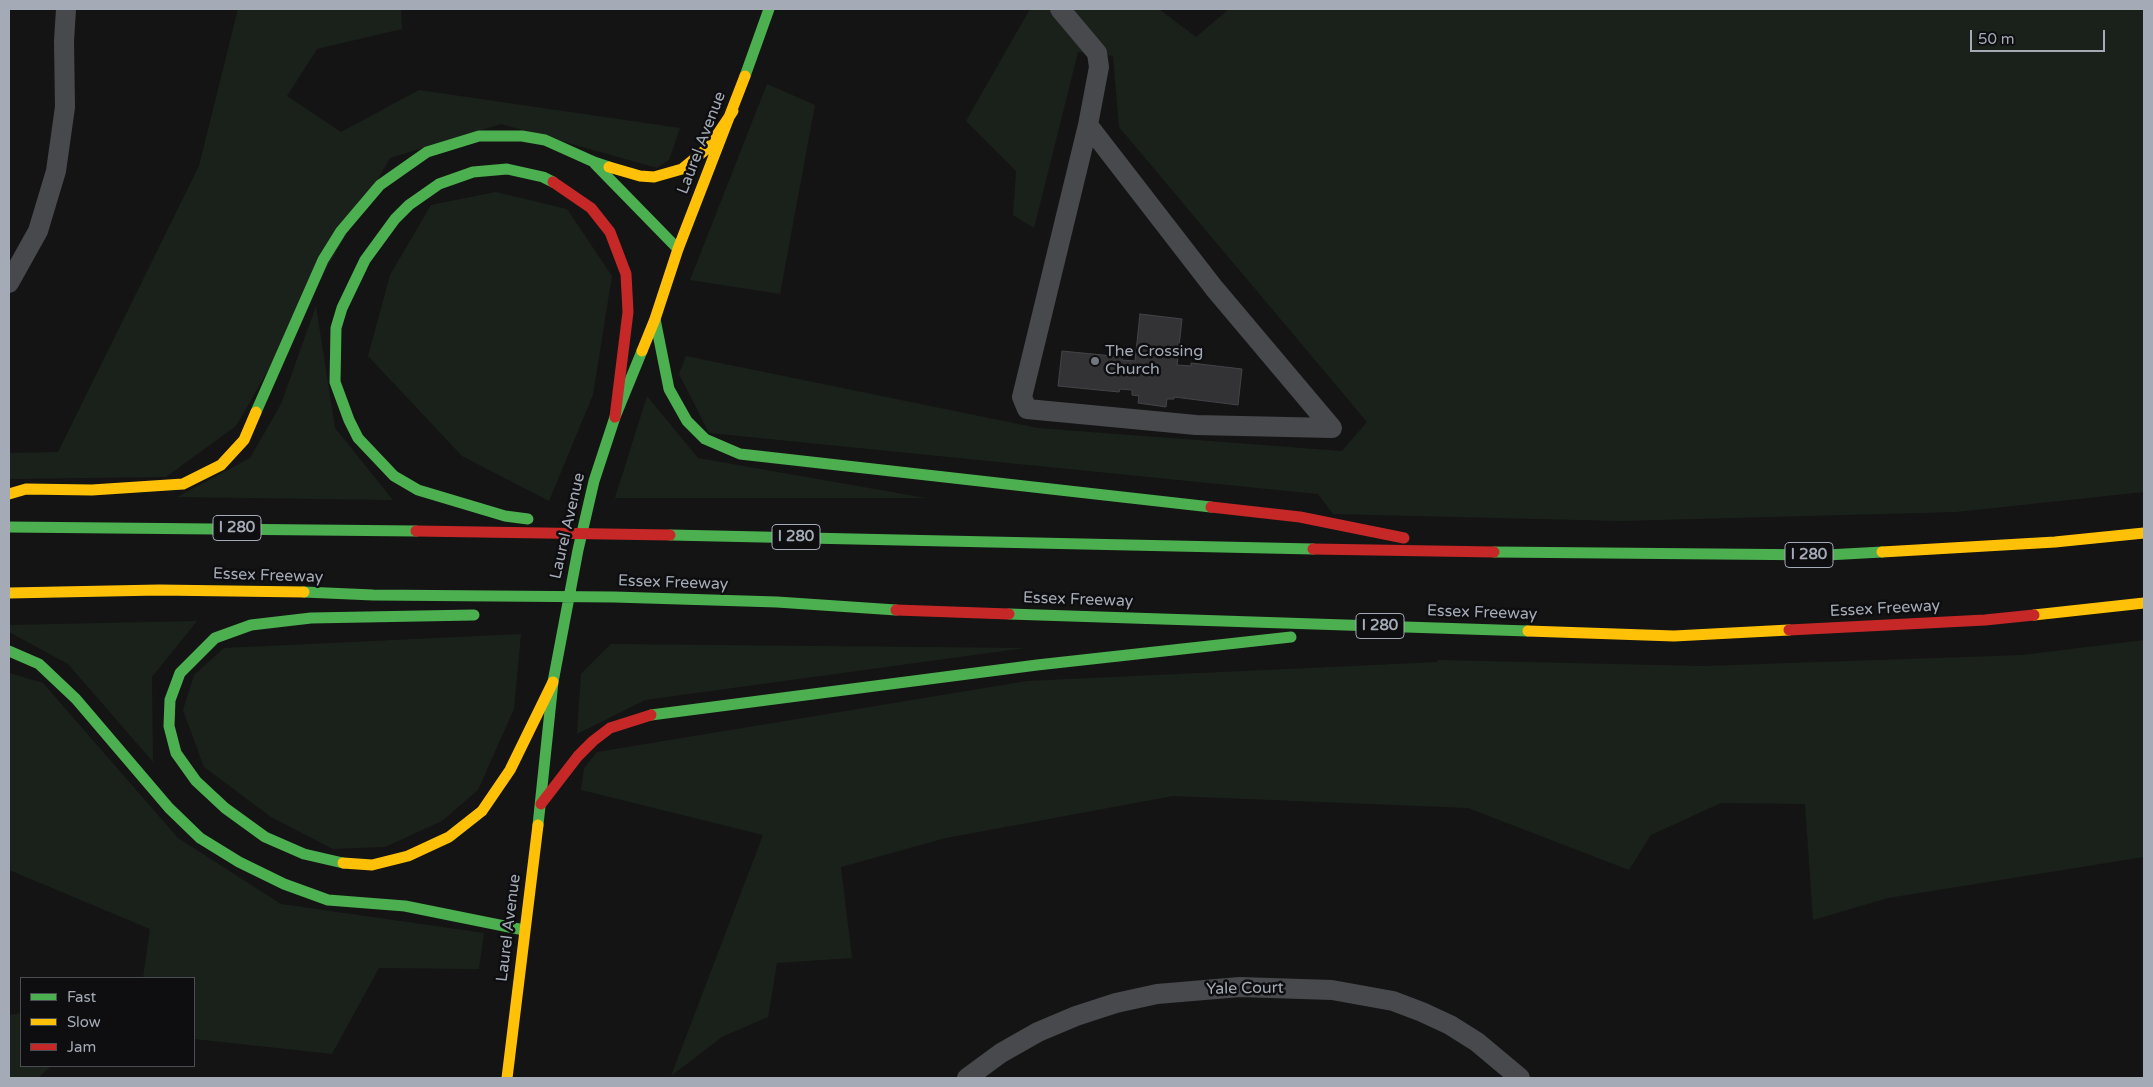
<!DOCTYPE html>
<style>
body{margin:0}
#map{position:relative;width:2153px;height:1087px;overflow:hidden;background:#141414;font-family:"Varela Round",sans-serif}
canvas{display:block}
.frame{position:absolute;inset:0;border:10px solid #a4abb6;pointer-events:none}
.legend{position:absolute;left:20px;top:977px;width:175px;height:90px;box-sizing:border-box;background:#0e0e10;border:1px solid #4a4d52;margin:0;padding:6px 9px;list-style:none;font-size:15px;color:#a4abb6}
.legend li{display:flex;align-items:center;gap:10px;height:25px}
.legend b{width:25px;border:1px solid #4a4d52}
.scale{position:absolute;left:1970px;top:30px;width:135px;height:22px;box-sizing:border-box;border:2px solid #a4abb6;border-top:0;padding-left:6px;font-size:15px;line-height:18px;white-space:nowrap;color:#a4abb6;-webkit-text-stroke:4px #0e0e10;paint-order:stroke}
</style>
<div id="map">
<canvas width="2153" height="1087"></canvas>
<div class="frame"></div>
<ul class="legend">
<li><b style="height:6px;background:#4caf50"></b>Fast</li>
<li><b style="height:6px;background:#ffc107"></b>Slow</li>
<li><b style="height:6px;background:#c62828"></b>Jam</li>
</ul>
<div class="scale">50 m</div>
</div>
<script>
const c = document.querySelector('canvas').getContext('2d');
c.lineJoin = 'round';
function paint(path, color) {
  c.fillStyle = color;
  c.fill(path, 'evenodd');
}
function shape(rows) {
  const path = new Path2D();
  for (const r of rows) {
    path.moveTo(r[0], r[1]);
    for (let i = 2; i < r.length; i += 2) path.lineTo(r[i], r[i + 1]);
  }
  return path;
}
function strokePath(path, color, width, dash) {
  c.strokeStyle = color;
  c.lineWidth = width;
  c.lineCap = dash ? 'butt' : 'round';
  c.setLineDash(dash || []);
  c.stroke(path);
}
function drawText(font, color, halo, rows, align = 'center') {
  c.font = font + ' "Varela Round",sans-serif';
  c.lineWidth = 5;
  c.setLineDash([]);
  c.textBaseline = 'middle';
  c.strokeStyle = halo;
  c.fillStyle = color;
  for (const [text, x, y, turn = 0] of rows) {
    c.save();
    c.translate(x, y);
    c.rotate((+turn || 0) * Math.PI / 180);
    c.textAlign = isNaN(turn) ? turn : align;
    if (halo) c.strokeText(text, 0, 0);
    c.fillText(text, 0, 0);
    c.restore();
  }
}
const green = shape([
 [238,9,401,9,402,29,317,49,287,96,341,132,419,90,680,128,669,160,657,168,501,124,390,158,236,426,166,477,9,479,9,453,58,452,199,166],
 [1030,9,1159,9,1196,37,1229,9,2144,9,2144,492,1956,512,1621,521,1333,514,1318,494,709,433,679,374,686,356,1038,428,1342,451,1367,422,1119,127,1113,56,1078,52,1034,228,1013,215,1016,171,966,121],
 [767,84,815,105,780,294,690,280],
 [496,192,567,209,612,276,593,395,549,501,462,456,368,356,390,275,431,205],
 [316,306,335,428,393,500,177,497,250,458,281,404],
 [647,396,698,458,926,498,615,498],
 [197,621,152,677,153,762,68,664,9,632,9,625],
 [521,634,514,709,478,790,442,821,385,847,333,849,271,817,204,767,183,710,194,675,224,648],
 [2144,640,2144,857,1888,898,1813,920,1805,804,1721,803,1651,835,1629,870,1468,808,1173,796,946,838,841,867,852,958,777,963,768,1017,722,1037,671,1076,763,835,581,790,584,768,597,752,1027,681,1438,662,1437,660,1703,666,2022,655],
 [611,644,1025,648,645,700,577,734,581,674],
 [9,673,43,683,178,838,281,904,484,933,479,969,379,968,332,1054,194,1039,194,978,143,978,150,929,9,870,10,729,9,728],
 [21,1013,21,1066,51,1066,38,1078,9,1078,9,1015]
]);
const building = shape([
 [1140,314,1182,319,1177,365,1191,366,1191,363,1242,369,1238,405,1174,397,1174,399,1167,399,1166,407,1138,403,1139,396,1132,395,1132,390,1120,389,1119,392,1058,386,1062,351,1123,357,1122,360,1135,361,1140,314]
]);
const street = shape([
 [1060,9,1097,53,1099,67,1088,125],
 [1088,125,1214,288,1332,428,1196,425,1027,409,1022,397,1088,125],
 [9,283,38,231,56,171,65,107,64,41,66,9],
 [967,1078,1001,1053,1038,1032,1076,1016,1116,1003,1157,994,1240,987,1332,990,1393,1001,1422,1012,1450,1025,1477,1042,1520,1078]
]);
const fast = shape([
 [745,76,769,9],
 [595,164,678,249],
 [655,319,669,389,687,421,705,439,740,454,1211,507],
 [256,412,323,260,341,231,380,185,427,152,479,136,522,136,545,140,594,162,609,167],
 [528,519,505,516,418,490,394,476,358,438,349,420,335,382,336,328,342,308,365,260,395,219,409,205,439,184,473,172,507,169,543,177,553,182],
 [9,527,416,531],
 [670,535,1313,549],
 [1494,552,1827,555,1882,552],
 [304,592,373,595,614,597,777,602,896,610],
 [1009,614,1528,631],
 [9,651,39,664,76,699,169,808,200,838,239,862,284,884,328,900,405,906,524,930],
 [651,715,1037,665,1291,637],
 [538,825,553,682,578,550,594,481,615,417,642,351],
 [343,863,304,854,265,837,225,808,196,781,176,753,169,726,170,700,180,673,215,638,251,625,311,618,474,615]
]);
const slow = shape([
 [609,167,640,176,654,177,682,169,709,147,733,111],
 [642,351,655,319,678,249,745,76],
 [9,494,26,489,92,490,183,484,221,465,244,440,256,412],
 [1882,552,2055,542,2144,533],
 [9,593,159,590,304,592],
 [2034,615,2144,603],
 [1528,631,1674,636,1789,630],
 [343,863,372,865,408,856,449,837,482,811,510,770,553,682],
 [507,1078,538,825]
]);
const jam = shape([
 [553,182,591,208,610,232,626,274,628,312,615,417],
 [1211,507,1300,517,1404,538],
 [416,531,670,535],
 [1313,549,1494,552],
 [896,610,1009,614],
 [1789,630,1985,620,2034,615],
 [541,804,578,756,593,741,610,728,651,715]
]);
const markers = [
 [1095,361,5,"#72767d"]
];
const shields = [
 [237,528,48],
 [796,537,48],
 [1809,555,48],
 [1380,626,48]
];
const shieldNames = [
 ["I 280",237,528],
 ["I 280",796,537],
 ["I 280",1809,555],
 ["I 280",1380,626]
];
const streetNames = [
 ["Laurel Avenue",702,143,-69],
 ["Laurel Avenue",568,526,-77],
 ["Essex Freeway",268,576,2],
 ["Essex Freeway",673,583,2],
 ["Essex Freeway",1078,600,2],
 ["Essex Freeway",1885,609,-3],
 ["Essex Freeway",1482,613,2],
 ["Laurel Avenue",509,928,-83],
 ["Yale Court",1245,989,-1]
];
const poiNames = [
 ["The Crossing",1105,352],
 ["Church",1105,370]
];
paint(green, '#1a211a');
paint(building, '#333335');
strokePath(building, '#424448', 1);
strokePath(street, '#48494d', 20);
strokePath(fast, '#4caf50', 11);
strokePath(slow, '#ffc107', 11);
strokePath(jam, '#c62828', 11);
for (const [x, y, r, color] of markers) {
  const dot = new Path2D();
  dot.arc(x, y, r, 0, 2 * Math.PI);
  c.fillStyle = color;
  c.fill(dot);
  strokePath(dot, '#0e0e10', 2);
}
for (const [x, y, w] of shields) {
  const box = new Path2D();
  box.roundRect(x - w / 2, y - 12.5, w, 25, 4);
  c.fillStyle = '#0e0e10';
  c.fill(box);
  strokePath(box, '#a4abb6', 1);
}
drawText('bold 15px', '#a4abb6', null, shieldNames);
drawText('16px', '#a4abb6', '#0e0e10', streetNames);
drawText('16px', '#a4abb6', '#0e0e10', poiNames, 'left');
</script>
